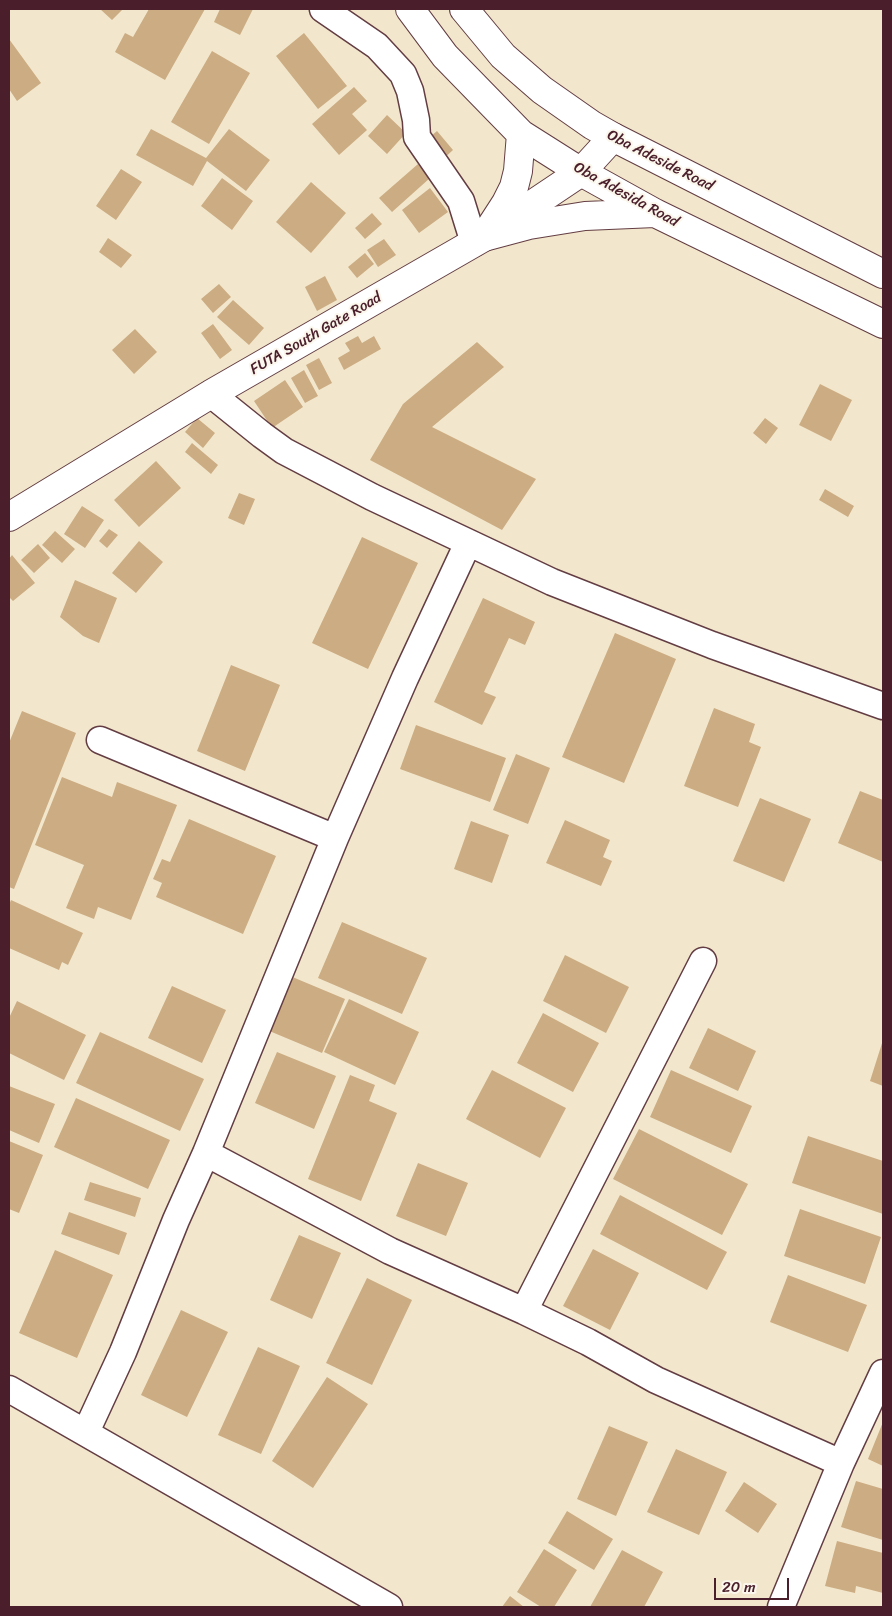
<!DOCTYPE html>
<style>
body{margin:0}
#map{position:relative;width:892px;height:1616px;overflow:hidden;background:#f2e7cc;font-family:Sriracha,sans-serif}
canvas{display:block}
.frame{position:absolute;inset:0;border:10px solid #4a1f2b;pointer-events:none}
.scale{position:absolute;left:714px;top:1578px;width:75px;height:22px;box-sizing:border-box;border:2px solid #4a1f2b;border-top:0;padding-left:6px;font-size:15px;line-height:18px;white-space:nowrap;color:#4a1f2b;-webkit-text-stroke:4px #fbf7ec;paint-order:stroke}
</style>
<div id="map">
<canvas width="892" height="1616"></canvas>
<div class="frame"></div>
<div class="scale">20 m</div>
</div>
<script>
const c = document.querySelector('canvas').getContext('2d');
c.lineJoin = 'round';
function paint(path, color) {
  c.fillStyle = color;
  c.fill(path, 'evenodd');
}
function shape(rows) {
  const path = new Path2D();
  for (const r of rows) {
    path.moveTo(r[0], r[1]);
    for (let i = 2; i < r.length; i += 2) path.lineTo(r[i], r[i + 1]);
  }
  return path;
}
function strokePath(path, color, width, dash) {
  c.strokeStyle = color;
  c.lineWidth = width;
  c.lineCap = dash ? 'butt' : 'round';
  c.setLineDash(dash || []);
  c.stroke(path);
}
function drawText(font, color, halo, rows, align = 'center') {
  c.font = font + ' Sriracha,sans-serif';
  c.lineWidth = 4;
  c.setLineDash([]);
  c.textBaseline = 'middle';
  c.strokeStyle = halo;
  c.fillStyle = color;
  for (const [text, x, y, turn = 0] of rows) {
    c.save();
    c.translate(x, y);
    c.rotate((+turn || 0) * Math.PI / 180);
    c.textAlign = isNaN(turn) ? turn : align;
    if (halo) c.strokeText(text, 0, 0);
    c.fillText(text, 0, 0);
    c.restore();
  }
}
const building = shape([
 [100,9,123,9,112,20],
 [149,9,205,9,165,80,115,52,125,33,133,37],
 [220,9,253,9,240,35,214,22],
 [304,33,347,86,318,109,276,56],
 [9,39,41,83,17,101,9,89],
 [212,51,250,73,209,144,171,122],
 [354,87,367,101,352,114,367,130,339,155,312,124],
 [387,115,406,133,387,154,368,136],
 [151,129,206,158,229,129,270,160,246,191,207,161,193,186,136,155],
 [437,131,453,150,441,161,424,142],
 [418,164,430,178,392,212,379,198],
 [121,169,142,182,116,220,96,206],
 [222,178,253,201,232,230,201,206],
 [311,182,346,213,311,253,276,222],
 [430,188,448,212,419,233,402,210],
 [372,213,382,224,365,239,355,228],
 [108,238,132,255,121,268,99,252],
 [384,239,396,255,378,267,367,250],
 [365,253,374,264,357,278,348,267],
 [325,276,337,300,317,311,305,287],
 [219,284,231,297,213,313,201,299],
 [233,300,264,328,249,345,217,317],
 [213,324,232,350,220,359,201,333],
 [135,329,157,352,134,374,112,350],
 [358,336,362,343,374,336,381,349,344,370,338,358,350,351,345,343],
 [477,342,504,367,432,427,536,479,502,530,370,460,403,404],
 [319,358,332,383,319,390,306,365],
 [304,370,318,396,305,403,291,378],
 [285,380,303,407,272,428,254,401],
 [820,384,852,400,831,441,799,425],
 [197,418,215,433,203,448,185,432],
 [765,418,778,428,766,444,753,433],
 [192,443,218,465,211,474,185,452],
 [156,461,181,488,139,527,114,500],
 [825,489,854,506,848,517,819,500],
 [239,493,255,499,244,525,228,518],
 [82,506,104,520,85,548,64,534],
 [109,529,118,535,107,548,99,541],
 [55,531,75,549,62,563,42,545],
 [362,537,418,563,368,669,312,643],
 [139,541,163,562,136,593,112,573],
 [38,544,50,558,34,573,21,560],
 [12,555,35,583,13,601,9,597,9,559],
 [75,580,117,598,99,643,83,636,60,617],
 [483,598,535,622,525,645,509,638,484,692,496,697,482,725,434,702],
 [615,633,676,659,624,783,562,757],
 [231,665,280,685,245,771,197,751],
 [714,708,755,724,749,742,761,747,738,807,684,786],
 [22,711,76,733,14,889,9,887,9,743],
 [416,725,506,758,490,802,400,769],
 [516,754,550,768,528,824,493,810],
 [62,777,112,797,117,782,177,805,131,920,98,907,94,919,66,908,84,865,35,845],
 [860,791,883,800,883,862,838,843],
 [760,798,811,819,784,882,733,861],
 [189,819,276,856,243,934,156,897,162,883,153,879,162,859,170,862],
 [565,820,610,840,603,857,612,861,601,886,546,863],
 [471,821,509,835,492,883,454,869],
 [11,900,83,933,68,965,62,962,59,970,9,948,9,905],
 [342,922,427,958,402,1014,318,978],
 [565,955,629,987,606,1033,543,1001],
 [290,976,345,999,322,1053,267,1030],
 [172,986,226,1010,202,1063,148,1038],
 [349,999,419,1032,395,1085,324,1052],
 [17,1001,86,1035,64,1080,9,1053,9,1018],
 [543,1013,599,1043,573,1092,517,1063],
 [708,1028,756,1051,738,1091,689,1068],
 [100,1032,204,1079,180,1131,76,1083],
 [883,1040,883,1086,870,1081],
 [277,1052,336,1076,314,1129,255,1103],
 [492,1070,566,1108,540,1158,466,1119],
 [671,1070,752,1106,731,1153,650,1117],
 [350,1075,375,1085,369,1101,397,1113,361,1201,308,1179],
 [9,1086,55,1104,39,1143,9,1130],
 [76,1098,170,1140,148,1189,54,1147],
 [639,1129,748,1184,722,1235,613,1179],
 [808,1136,883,1161,883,1214,792,1183],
 [9,1141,43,1155,19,1213,9,1209],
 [418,1163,468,1183,446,1236,396,1216],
 [90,1182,141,1198,135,1217,84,1200],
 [620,1195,727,1252,707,1290,600,1234],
 [800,1209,881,1237,865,1284,784,1256],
 [69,1212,127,1233,119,1255,61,1234],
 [299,1235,341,1253,312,1319,270,1300],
 [593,1249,639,1273,610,1330,563,1306],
 [55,1250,113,1275,77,1358,19,1333],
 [788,1275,867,1305,848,1352,770,1322],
 [367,1278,412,1300,372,1385,326,1363],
 [181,1310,228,1332,187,1417,141,1395],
 [258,1347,300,1366,261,1454,218,1435],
 [327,1377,368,1404,313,1488,272,1461],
 [883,1422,883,1466,868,1459],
 [609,1426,648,1442,616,1516,577,1499],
 [676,1449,727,1472,699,1535,647,1512],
 [856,1481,883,1489,883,1540,841,1527],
 [744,1482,777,1504,758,1533,725,1511],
 [567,1511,613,1539,594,1570,548,1543],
 [837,1541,883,1553,883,1593,856,1586,855,1593,825,1586],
 [544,1549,577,1570,554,1607,541,1607,517,1592],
 [622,1550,663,1572,644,1607,590,1607],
 [510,1596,524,1607,502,1607]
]);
const street = shape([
 [323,9,377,46,403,74,410,91,416,120,417,137,461,201,474,243],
 [211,394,262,435,284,451,372,497,552,582,712,645,883,706],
 [100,740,335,838],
 [206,1153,390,1251,524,1311,588,1342,656,1380,841,1463],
 [524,1311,703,961],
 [9,1389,389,1607],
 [86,1432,123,1352,176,1220,206,1153,335,838,405,678,468,543],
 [781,1607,841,1463,883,1373]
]);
const secondary = shape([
 [9,517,211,394,484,237,581,172,613,137]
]);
const primary = shape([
 [410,9,445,56,521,134,581,172,655,213,883,324],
 [464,9,503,56,542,90,592,125,613,137,883,274],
 [484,237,529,225,585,216,655,213],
 [484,237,506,203,514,187,518,171,521,134]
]);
const streetNames = [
 ["Oba Adeside Road",660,161,27],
 ["Oba Adesida Road",626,195,29],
 ["FUTA South Gate Road",316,334,-30]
];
paint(building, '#ccac83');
strokePath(street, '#633d43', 29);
strokePath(secondary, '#633d43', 30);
strokePath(primary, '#633d43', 30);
strokePath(street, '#fff', 26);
strokePath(secondary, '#fff', 28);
strokePath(primary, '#fff', 28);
drawText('15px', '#4a1f2b', '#fbf7ec', streetNames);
</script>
